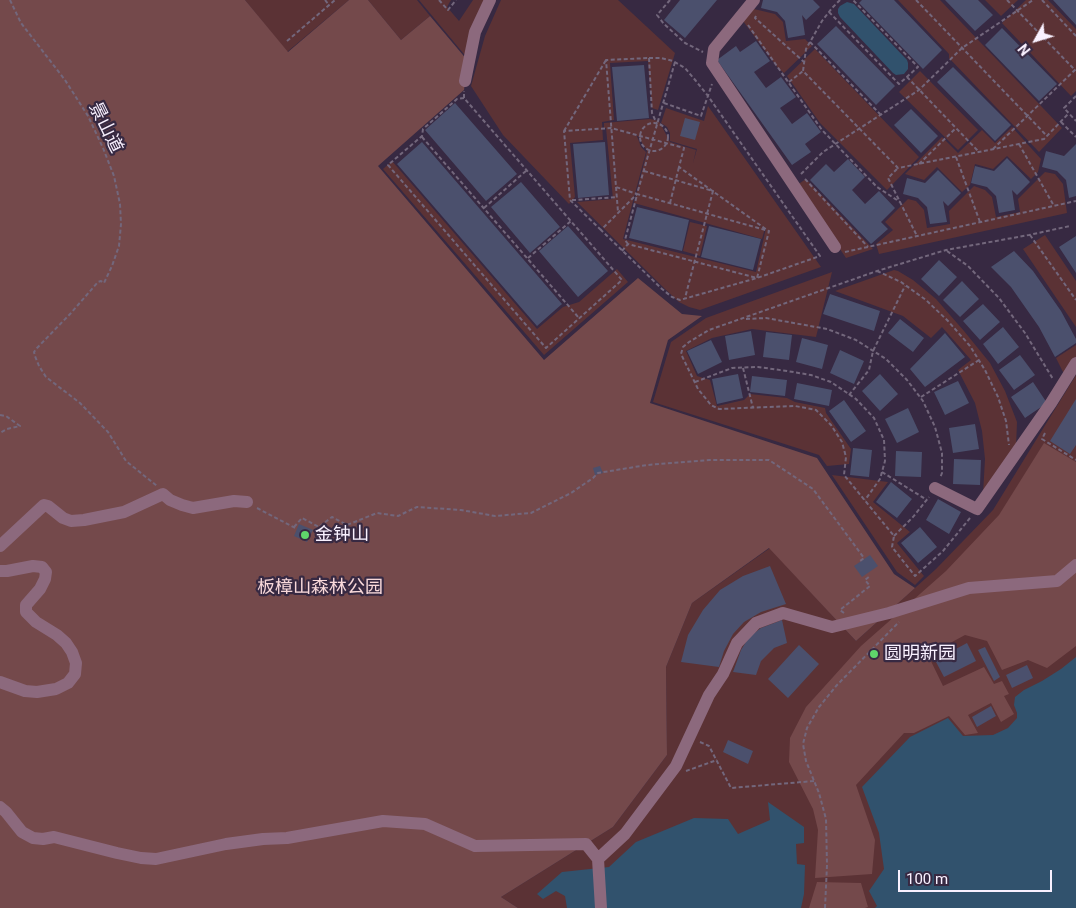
<!DOCTYPE html>
<meta charset="utf-8">
<style>
body{margin:0}
#map{position:relative;width:1076px;height:908px;overflow:hidden;background:#372942;font-family:Roboto,sans-serif}
canvas{display:block}
.north{position:absolute;left:1011px;top:15px;width:50px;height:50px;-webkit-text-stroke:4px #372942;paint-order:stroke;rotate:231deg;font-size:14px;font-weight:700;line-height:20px;text-align:center;color:#f9f1ff}
.north::after{content:'';display:block;margin:auto;width:18px;height:22px;background:#f9f1ff;clip-path:polygon(50% 0,100% 100%,50% 72%,0 100%)}
.scale{position:absolute;left:898px;top:870px;width:154px;height:22px;box-sizing:border-box;border:2px solid #f9f1ff;border-top:0;padding-left:6px;font-size:15px;line-height:18px;white-space:nowrap;color:#f9f1ff;-webkit-text-stroke:4px #372942;paint-order:stroke}
</style>
<div id="map">
<canvas width="1076" height="908"></canvas>
<div class="north">N</div>
<div class="scale">100 m</div>
</div>
<script>
const c = document.querySelector('canvas').getContext('2d');
c.lineJoin = 'round';
function paint(path, color) {
  c.fillStyle = color;
  c.fill(path, 'evenodd');
}
function shape(rows) {
  const path = new Path2D();
  for (const r of rows) {
    if (r.length === 3) {
      path.moveTo(r[0] + r[2], r[1]);
      path.arc(r[0], r[1], r[2], 0, 2 * Math.PI);
      continue;
    }
    path.moveTo(r[0], r[1]);
    for (let i = 2; i < r.length; i += 2) path.lineTo(r[i], r[i + 1]);
  }
  return path;
}
function strokePath(path, color, width, dash) {
  c.strokeStyle = color;
  c.lineWidth = width;
  c.lineCap = dash ? 'butt' : 'round';
  c.setLineDash(dash || []);
  c.stroke(path);
}
function drawText(font, color, halo, rows, align = 'center') {
  c.font = font + ' Roboto,"Noto Sans SC",sans-serif';
  c.lineWidth = 4.5;
  c.setLineDash([]);
  c.textBaseline = 'middle';
  c.strokeStyle = halo;
  c.fillStyle = color;
  for (const [text, x, y, turn = 0] of rows) {
    c.save();
    c.translate(x, y);
    c.rotate((+turn || 0) * Math.PI / 180);
    c.textAlign = isNaN(turn) ? turn : align;
    if (halo) c.strokeText(text, 0, 0);
    c.fillText(text, 0, 0);
    c.restore();
  }
}
const green = shape([
 [245,0,349,0,287,52],
 [368,0,417,0,430,16,401,40],
 [419,0,451,0,447,7,459,21,473,0,489,0,468,59],
 [501,0,618,0,675,53,658,110,652,108,648,61,610,63,614,120,602,122,603,140,570,143,575,197,569,204,503,135,471,86,485,36],
 [898,0,940,0,1062,128,1039,152,949,58,949,54],
 [985,0,1018,0,1001,16],
 [1026,0,1048,0,1076,29,1076,91,1071,96,1002,23],
 [754,9,775,14,783,22,786,41,805,39,812,46,784,73,778,68,743,21],
 [815,49,919,157,887,190,820,123,787,76],
 [920,71,978,130,958,150,899,92],
 [708,106,821,267,700,310,689,307,679,302,665,289,577,202,613,199,606,128,604,128,604,123,650,119,659,121,670,142,696,150,693,163,697,149,670,141,670,133,667,127,661,123,666,108,704,121],
 [609,129,638,136,647,151,634,203,762,239,765,228,737,220,766,228,756,272,623,239,646,152,641,147,637,136],
 [1012,127,1041,159,1038,172,1031,179,1007,156,993,169,975,164,970,185,962,192,937,167,924,180,905,174,942,137,958,153,982,130,995,143],
 [392,161,537,329,563,307,579,302,617,269,628,282,544,355,383,169],
 [1045,172,1055,174,1063,184,1067,213,879,254,876,244,893,230,885,222,908,199,916,201,924,210,927,228,950,224,949,211,974,186,985,190,992,197,996,217,1020,212,1018,199],
 [806,179,873,249,846,258,797,185],
 [690,222,707,226,700,256,683,251],
 [1045,235,1076,281,1076,327,1023,249],
 [894,270,898,271,913,280,936,299,964,331,990,363,1005,391,1017,422,1016,447,983,494,985,459,982,431,975,403,958,370,971,360,942,327,931,338,903,316,835,291],
 [832,272,816,337,752,329,712,338,686,351,697,376,710,380,717,406,744,400,750,394,787,398,795,402,825,408,826,413,851,449,849,464,827,466,819,455,653,402,671,342,706,318],
 [1076,345,1076,371,1065,376,1056,358],
 [1076,375,1076,908,518,908,501,897,613,827,667,755,666,667,692,603,770,548,856,641,936,569,993,510],
 [832,475,888,482,873,502,910,532,897,543,924,576,915,585,897,572]
]);
const forest = shape([
 [0,0,245,0,288,52,349,0,368,0,401,40,430,16,468,61,464,90,378,166,544,360,638,278,682,314,702,316,668,340,650,403,817,458,894,574,915,588,856,641,769,548,692,603,666,667,667,755,613,827,501,897,518,908,0,908],
 [1044,443,1076,462,1076,646,1047,668,1028,660,1002,670,987,641,965,635,928,655,943,686,984,667,994,684,1002,681,1009,694,1004,696,1014,714,1001,722,991,703,968,715,978,733,965,735,949,716,914,733,904,733,856,785,875,840,872,874,815,878,818,830,813,809,789,762,790,738,806,707,861,646,946,571,999,515],
 [817,882,861,883,868,907,865,908,809,908]
]);
const water = shape([
 [847,2,854,4,907,60,908,63,908,69,904,74,896,75,893,73,840,17,838,13,838,9,840,6],
 [1076,657,1076,908,875,908,877,906,869,891,884,869,879,833,862,787,910,737,948,718,963,736,993,735,1008,728,1017,718,1017,713,1014,705,1015,697,1024,690,1042,681,1061,669],
 [768,802,804,827,804,843,796,844,797,864,805,865,804,894,801,908,567,908,565,896,556,891,543,899,537,894,562,872,609,867,636,842,694,818,728,819,738,834,770,820]
]);
const building = shape([
 [680,0,717,0,685,38,664,20],
 [763,0,813,0,820,7,806,20,802,15,805,35,788,38,785,21,777,12,761,8],
 [862,0,894,0,942,50,923,69,859,3],
 [945,0,978,0,993,15,975,31],
 [1053,0,1076,0,1076,25],
 [836,26,895,86,876,105,817,44],
 [1002,28,1057,84,1039,101,985,45],
 [756,41,770,61,754,72,766,88,781,77,796,97,780,108,792,124,807,113,821,132,805,144,811,152,792,165,717,60,736,46,740,52],
 [644,65,649,118,617,121,612,67],
 [953,67,1011,125,995,141,937,82],
 [455,103,517,174,486,201,425,130],
 [911,109,938,136,921,153,894,125],
 [685,118,700,122,695,140,680,136],
 [422,142,562,304,537,326,397,164],
 [605,142,609,195,578,198,573,144],
 [1076,144,1076,196,1069,198,1066,180,1057,171,1042,167,1046,151,1064,156],
 [1007,158,1030,182,1017,195,1012,190,1015,210,999,213,996,196,987,187,971,183,975,166,994,171],
 [848,159,865,177,852,190,865,204,879,191,895,208,881,222,888,229,871,244,810,180,826,164,834,172],
 [938,170,961,193,948,206,943,201,947,222,930,224,927,207,918,198,903,194,907,178,925,183],
 [521,182,560,227,530,253,491,207],
 [637,207,689,220,682,251,629,238],
 [568,226,608,271,578,297,539,251],
 [709,226,761,239,753,270,701,257],
 [1076,236,1076,273,1059,247],
 [1014,251,1033,271,1061,311,1076,339,1076,343,1055,357,1039,327,1011,287,991,267],
 [939,260,957,277,939,296,921,279],
 [962,281,979,299,960,317,943,300],
 [830,294,880,311,874,331,823,314],
 [983,304,1000,322,980,340,963,321],
 [900,319,924,338,913,352,888,333],
 [1003,327,1019,347,998,364,983,344],
 [751,331,755,355,729,360,725,336],
 [766,332,792,335,789,360,763,357],
 [945,333,965,357,925,387,910,369],
 [802,338,828,345,822,369,796,362],
 [711,340,722,362,698,374,687,351],
 [840,350,864,361,854,384,830,373],
 [1020,355,1035,375,1014,390,999,370],
 [738,374,743,398,717,404,712,379],
 [880,374,898,394,880,411,862,391],
 [752,376,787,380,785,396,750,392],
 [958,381,969,403,945,415,934,392],
 [1033,382,1047,403,1025,418,1011,397],
 [797,383,832,390,829,406,794,399],
 [1076,399,1076,445,1070,454,1050,441],
 [844,400,866,431,851,442,829,411],
 [908,408,919,432,897,443,885,419],
 [975,424,979,449,953,453,949,428],
 [853,448,872,450,869,477,850,475],
 [896,451,922,452,921,477,895,476],
 [954,459,981,460,980,485,953,484],
 [600,466,603,473,595,475,593,468],
 [891,482,912,499,897,518,876,502],
 [938,499,961,512,949,534,926,520],
 [299,524,313,530,307,542,294,536],
 [920,527,937,547,918,563,901,543],
 [870,555,878,566,862,577,854,566],
 [770,566,786,604,761,612,744,622,733,634,724,651,719,667,681,662,688,635,703,610,720,590,743,576],
 [782,620,787,643,774,648,761,661,756,675,733,672,741,650,749,637,761,628],
 [967,643,976,661,944,677,935,660],
 [799,645,819,664,788,698,768,679],
 [985,647,1000,677,994,681,978,650],
 [1027,665,1033,678,1012,688,1006,675],
 [991,706,996,716,977,727,972,717],
 [728,740,753,751,748,764,723,752]
]);
const path = shape([
 [10,0,21,23,65,80,88,116,103,148,114,176,120,204,121,224,119,246,112,266,104,283,101,281,98,282,71,313,37,348,34,352,35,356,39,366,46,377,80,403,108,432,126,461,157,486],
 [325,0,329,5],
 [439,0,448,10,456,0],
 [670,0,657,15,664,24,685,43,703,52],
 [840,0,832,8,822,21,806,49,803,71,898,168,1044,139,1069,113],
 [916,0,1047,136],
 [1007,0,1074,69],
 [1042,0,1076,36],
 [829,12,899,84,918,67,853,0],
 [756,16,755,18,804,62],
 [748,25,822,130,877,187,900,202],
 [287,41,335,0],
 [810,42,881,115],
 [649,58,661,58,673,61,685,68,696,81,708,96,820,256,757,278,680,300,672,297,662,289,601,230,637,194,616,187,606,60,649,58],
 [649,58,652,113,657,124],
 [907,77,979,152],
 [789,82,803,71],
 [1076,96,1064,108,1076,121],
 [464,98,457,99,423,129,422,136,388,165,546,348,622,280,464,98,464,91],
 [664,103,701,116,712,84],
 [1061,122,1076,137],
 [654,137,14],
 [564,131,606,60],
 [422,137,579,318],
 [1019,144,1054,206],
 [993,149,1076,69],
 [956,157,980,222],
 [919,164,956,128],
 [897,169,888,178,917,236],
 [644,171,713,191,685,298],
 [801,174,823,152,919,90,962,48,1033,0],
 [805,179,868,247],
 [616,187,618,212],
 [572,200,576,200,617,197],
 [670,203,679,167],
 [484,208,527,170],
 [601,230,570,200,564,131,611,128,684,148,679,167,767,230],
 [1030,235,1076,300],
 [628,244,625,240,637,195],
 [622,251,628,244,757,278,769,231,637,194,675,62],
 [947,251,968,266,999,298,1025,333,1053,379],
 [845,252,1076,201],
 [528,258,571,221],
 [877,271,901,282,926,300,948,321,970,346,985,370,998,397,1006,421,1009,445],
 [746,319,766,318,827,329,856,340,886,359,907,380,923,401,935,427,942,453,942,473,940,478],
 [743,368,753,408],
 [695,382,732,368,758,367,787,371,811,375,831,382,856,399,874,418,884,440,885,461,880,479,865,500],
 [849,395,869,370,873,351,905,286],
 [921,397,979,360],
 [0,415,6,416,20,426,7,429,0,433],
 [1045,433,1042,439,1076,460],
 [882,472,927,500],
 [257,508,297,529],
 [970,518,943,551,915,576,892,547,894,536,844,475,846,457,842,442,831,425,816,410,795,406,719,409,711,405,698,389,681,354,683,347,689,342,709,330,877,271,946,250,1029,235,1070,226],
 [294,527,302,518,319,527,332,517,347,525,377,513,398,516,417,507,461,510,495,516,531,513,571,493,593,478,598,473,647,465,709,460,769,460,813,489,864,558,860,561],
 [894,536,913,517,929,497],
 [844,613,840,610,870,586,865,580,870,576],
 [700,742,709,746,731,788,814,781],
 [686,771,717,760],
 [825,908,827,865,826,819,819,793,806,761,803,744,807,728,819,707,837,685,899,622]
]);
const minor = shape([
 [754,0,714,49,712,63,835,247],
 [465,81,475,32,490,0],
 [935,488,977,509,1051,403,1076,363],
 [0,546,44,505,48,506,63,518,71,521,84,520,124,512,163,494,170,500,182,505,193,508,234,501,247,502],
 [0,571,7,571,33,566,42,567,46,572,45,579,40,589,26,605,26,612,36,622,57,635,66,643,72,652,76,663,75,674,68,683,56,689,37,692,25,691,0,682],
 [0,807,6,812,22,832,33,838,43,839,54,837,117,853,141,858,156,859,226,844,263,839,287,838,383,821,425,824,475,846,586,844,598,859,601,908],
 [598,859,625,834,676,766,709,695,723,674,737,643,756,623,783,613,832,627,889,613,969,588,1057,581,1076,565]
]);
const markers = [
 [305,535,5,"#5fd56b"],
 [874,654,5,"#5fd56b"]
];
const streetNames = [
 ["景山道",105,128,64]
];
const poiNames = [
 ["金钟山",315,535],
 ["圆明新园",884,654]
];
const parkNames = [
 ["板樟山森林公园",320,588]
];
paint(green, '#5b3235');
paint(forest, '#74494b');
paint(water, '#31526d');
paint(building, '#4b506d');
strokePath(path, '#73677c', 2, [4, 2.5]);
strokePath(minor, '#8c697d', 12);
for (const [x, y, r, color] of markers) {
  const dot = new Path2D();
  dot.arc(x, y, r, 0, 2 * Math.PI);
  c.fillStyle = color;
  c.fill(dot);
  strokePath(dot, '#372942', 2);
}
drawText('18px', '#f9f1ff', '#372942', streetNames);
drawText('18px', '#f9f1ff', '#372942', poiNames, 'left');
drawText('18px', '#f9d9da', '#372942', parkNames);
</script>
